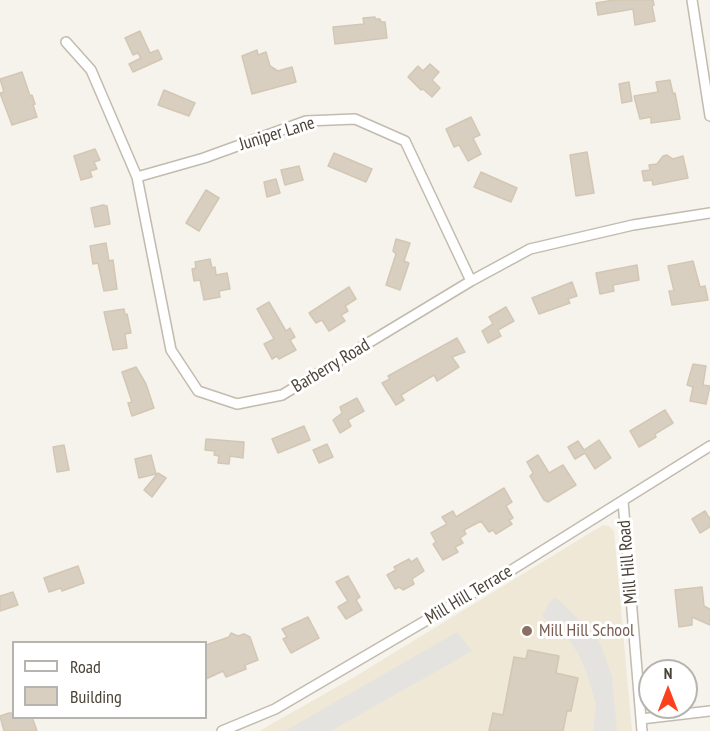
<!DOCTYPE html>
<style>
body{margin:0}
#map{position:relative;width:710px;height:731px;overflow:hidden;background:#f6f3ec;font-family:"PT Sans Narrow",sans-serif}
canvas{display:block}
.legend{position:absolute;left:12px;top:641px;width:195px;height:78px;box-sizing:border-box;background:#fff;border:2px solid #b7b4b0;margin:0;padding:8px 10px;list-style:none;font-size:18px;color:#4b4439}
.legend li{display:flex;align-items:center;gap:12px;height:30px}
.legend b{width:30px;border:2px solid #b7b4b0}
.north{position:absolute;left:638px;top:659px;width:60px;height:60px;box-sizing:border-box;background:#fff;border:2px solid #b7b4b0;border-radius:50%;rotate:0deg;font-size:16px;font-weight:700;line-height:24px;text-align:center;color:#4b4439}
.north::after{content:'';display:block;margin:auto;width:21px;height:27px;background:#fc3f1d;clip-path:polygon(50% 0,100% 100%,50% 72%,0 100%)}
</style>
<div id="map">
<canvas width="710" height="731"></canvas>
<ul class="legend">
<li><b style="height:8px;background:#fff"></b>Road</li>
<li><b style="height:16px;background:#d8cfc1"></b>Building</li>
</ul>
<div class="north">N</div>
</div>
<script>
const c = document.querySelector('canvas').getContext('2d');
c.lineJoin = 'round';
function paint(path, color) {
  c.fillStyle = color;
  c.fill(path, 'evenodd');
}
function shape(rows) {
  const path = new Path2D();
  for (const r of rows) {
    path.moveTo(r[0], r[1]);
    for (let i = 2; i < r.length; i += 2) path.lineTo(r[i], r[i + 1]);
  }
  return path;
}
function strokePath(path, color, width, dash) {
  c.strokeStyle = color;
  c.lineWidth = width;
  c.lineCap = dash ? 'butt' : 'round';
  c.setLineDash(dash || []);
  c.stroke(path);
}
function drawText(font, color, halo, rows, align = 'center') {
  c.font = font + ' "PT Sans Narrow",sans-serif';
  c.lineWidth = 6;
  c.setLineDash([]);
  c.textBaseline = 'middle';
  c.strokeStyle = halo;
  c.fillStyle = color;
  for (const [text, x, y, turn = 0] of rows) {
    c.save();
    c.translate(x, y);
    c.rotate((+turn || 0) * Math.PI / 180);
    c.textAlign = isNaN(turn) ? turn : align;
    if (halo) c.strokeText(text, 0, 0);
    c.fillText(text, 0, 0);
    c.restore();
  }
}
const education = shape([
 [603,525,609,526,614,531,632,731,259,731,351,679]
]);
const parking = shape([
 [555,597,596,636,602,648,612,676,617,731,593,731,596,704,586,671,579,655,569,640,542,616,549,603],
 [457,632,472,651,331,731,285,731]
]);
const building = shape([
 [614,0,653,0,654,5,652,6,655,21,635,25,633,9,598,15,596,3,614,0],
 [375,17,375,19,380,19,381,22,385,22,387,38,335,44,333,27,364,24,363,18,375,17],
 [140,31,150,53,158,50,162,59,133,72,129,64,141,58,138,53,133,55,125,38,140,31],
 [257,50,258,55,266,52,270,66,278,71,292,67,296,82,252,94,242,56,257,50],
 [430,64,439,72,432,80,440,88,432,97,423,89,421,90,408,77,418,66,423,71,430,64],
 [22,72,30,96,32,95,35,104,33,105,37,117,12,125,0,93,4,92,0,79,22,72],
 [670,80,673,94,675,93,680,119,651,123,651,117,640,119,634,96,658,92,656,82,670,80],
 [629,82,632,101,622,103,619,84,629,82],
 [164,90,195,103,189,116,158,105,164,90],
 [471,117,480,135,473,138,481,154,468,161,459,145,454,147,446,129,471,117],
 [95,149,100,160,94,162,97,169,90,171,92,177,81,180,74,156,95,149],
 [587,152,594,193,576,196,570,155,587,152],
 [334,153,372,169,366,182,328,166,334,153],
 [667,155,673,159,683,156,688,178,653,185,652,180,644,181,642,171,650,170,649,165,657,164,663,156,667,155],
 [299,166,303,180,285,185,281,170,299,166],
 [481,172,517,188,511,202,474,187,481,172],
 [276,179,280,193,267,197,264,182,276,179],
 [206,190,219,198,199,231,186,223,206,190],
 [103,205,107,206,110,224,95,227,91,208,103,205],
 [396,239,410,243,404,261,409,263,400,290,386,285,396,254,393,251,396,239],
 [106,243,109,261,113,260,117,289,104,291,98,263,93,264,90,246,106,243],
 [210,259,212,268,215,267,216,275,227,273,230,289,219,291,220,297,204,300,200,280,194,281,192,269,196,268,195,262,210,259],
 [693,261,700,287,705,286,708,300,672,305,669,291,674,291,668,266,693,261],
 [637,265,639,280,613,285,614,291,600,294,596,273,637,265],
 [572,282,577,296,568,299,570,303,539,314,532,298,572,282],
 [349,287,356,299,345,306,348,311,341,315,345,321,329,331,322,320,316,323,309,313,349,287],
 [269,302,286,331,290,328,295,337,290,340,296,350,279,359,277,356,272,359,264,344,274,339,257,309,269,302],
 [506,307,514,321,498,330,501,336,488,343,482,331,493,324,489,317,506,307],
 [124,309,125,315,127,314,131,333,125,334,127,348,113,350,104,312,124,309],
 [457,338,465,352,452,357,459,367,437,381,434,375,401,395,404,400,396,405,382,383,390,379,388,376,457,338],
 [693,364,706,366,703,385,710,386,706,404,690,401,693,387,687,385,693,364],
 [136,367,146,384,154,408,132,416,128,403,132,402,122,372,136,367],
 [357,398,364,411,348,420,351,426,340,433,333,420,342,413,340,407,357,398],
 [665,410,673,423,655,434,656,437,639,447,630,431,665,410],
 [304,426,310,440,278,453,272,439,304,426],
 [206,439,244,442,243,458,230,456,229,464,218,463,219,456,214,455,215,451,205,450,206,439],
 [599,440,611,458,595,469,585,453,575,459,568,447,578,441,584,450,599,440],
 [327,444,333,457,319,463,313,450,327,444],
 [64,445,69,470,57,472,53,447,64,445],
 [151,455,156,474,139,478,135,459,151,455],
 [538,455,549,473,563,465,576,485,548,502,544,500,530,476,533,473,527,462,538,455],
 [158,473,166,478,152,497,144,490,158,473],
 [504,488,512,502,506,506,513,518,509,520,512,524,496,534,493,530,489,532,481,521,464,530,466,534,460,538,463,543,455,547,458,552,443,560,433,544,436,542,431,533,447,524,442,517,453,511,456,517,504,488],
 [705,511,710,519,710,527,700,533,692,519,705,511],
 [417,558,424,571,412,579,414,584,403,590,399,587,395,589,387,575,396,570,394,567,409,559,411,562,417,558],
 [78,566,84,583,62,591,61,588,49,592,44,578,78,566],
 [348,576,360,597,356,600,362,610,346,619,338,607,348,601,336,582,348,576],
 [702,587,704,606,710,609,710,625,692,617,692,625,679,627,675,590,702,587],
 [13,592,18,605,0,611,0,596,13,592],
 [308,617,319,638,291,653,283,639,287,637,282,629,308,617],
 [231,633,238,636,244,634,250,637,258,660,245,665,246,669,226,677,223,671,206,679,206,645,229,637,231,633],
 [528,650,559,656,556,673,578,678,571,711,567,711,563,731,489,731,493,713,503,715,514,657,526,659,528,650],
 [9,713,14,713,14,717,32,717,37,731,4,731,0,716,9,713]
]);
const street = shape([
 [692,0,710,116],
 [66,42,91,70,137,177,171,350,198,391,237,404,282,395,471,281,530,249,633,225,710,213],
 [137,177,204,158,306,121,355,119,405,141,471,281],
 [623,501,642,731],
 [641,719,710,711],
 [222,731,275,709,502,576,710,446]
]);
const markers = [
 [527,631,6,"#8d6e63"]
];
const streetNames = [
 ["Juniper Lane",277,134,-17],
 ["Barberry Road",331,366,-31],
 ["Mill Hill Road",628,562,-95],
 ["Mill Hill Terrace",469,595,-31]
];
const educationNames = [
 ["Mill Hill School",539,631]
];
paint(education, '#efe8d6');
paint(parking, '#e5e3e0');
paint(building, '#d8cfc1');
strokePath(building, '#d3c7b4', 1.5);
strokePath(street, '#c2bbae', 12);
strokePath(street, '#fff', 9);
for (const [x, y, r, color] of markers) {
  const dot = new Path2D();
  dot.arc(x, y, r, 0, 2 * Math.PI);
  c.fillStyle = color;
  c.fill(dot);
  strokePath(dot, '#fff', 2);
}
drawText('18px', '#4b4439', '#fff', streetNames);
drawText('18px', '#785e54', '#fff', educationNames, 'left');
</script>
